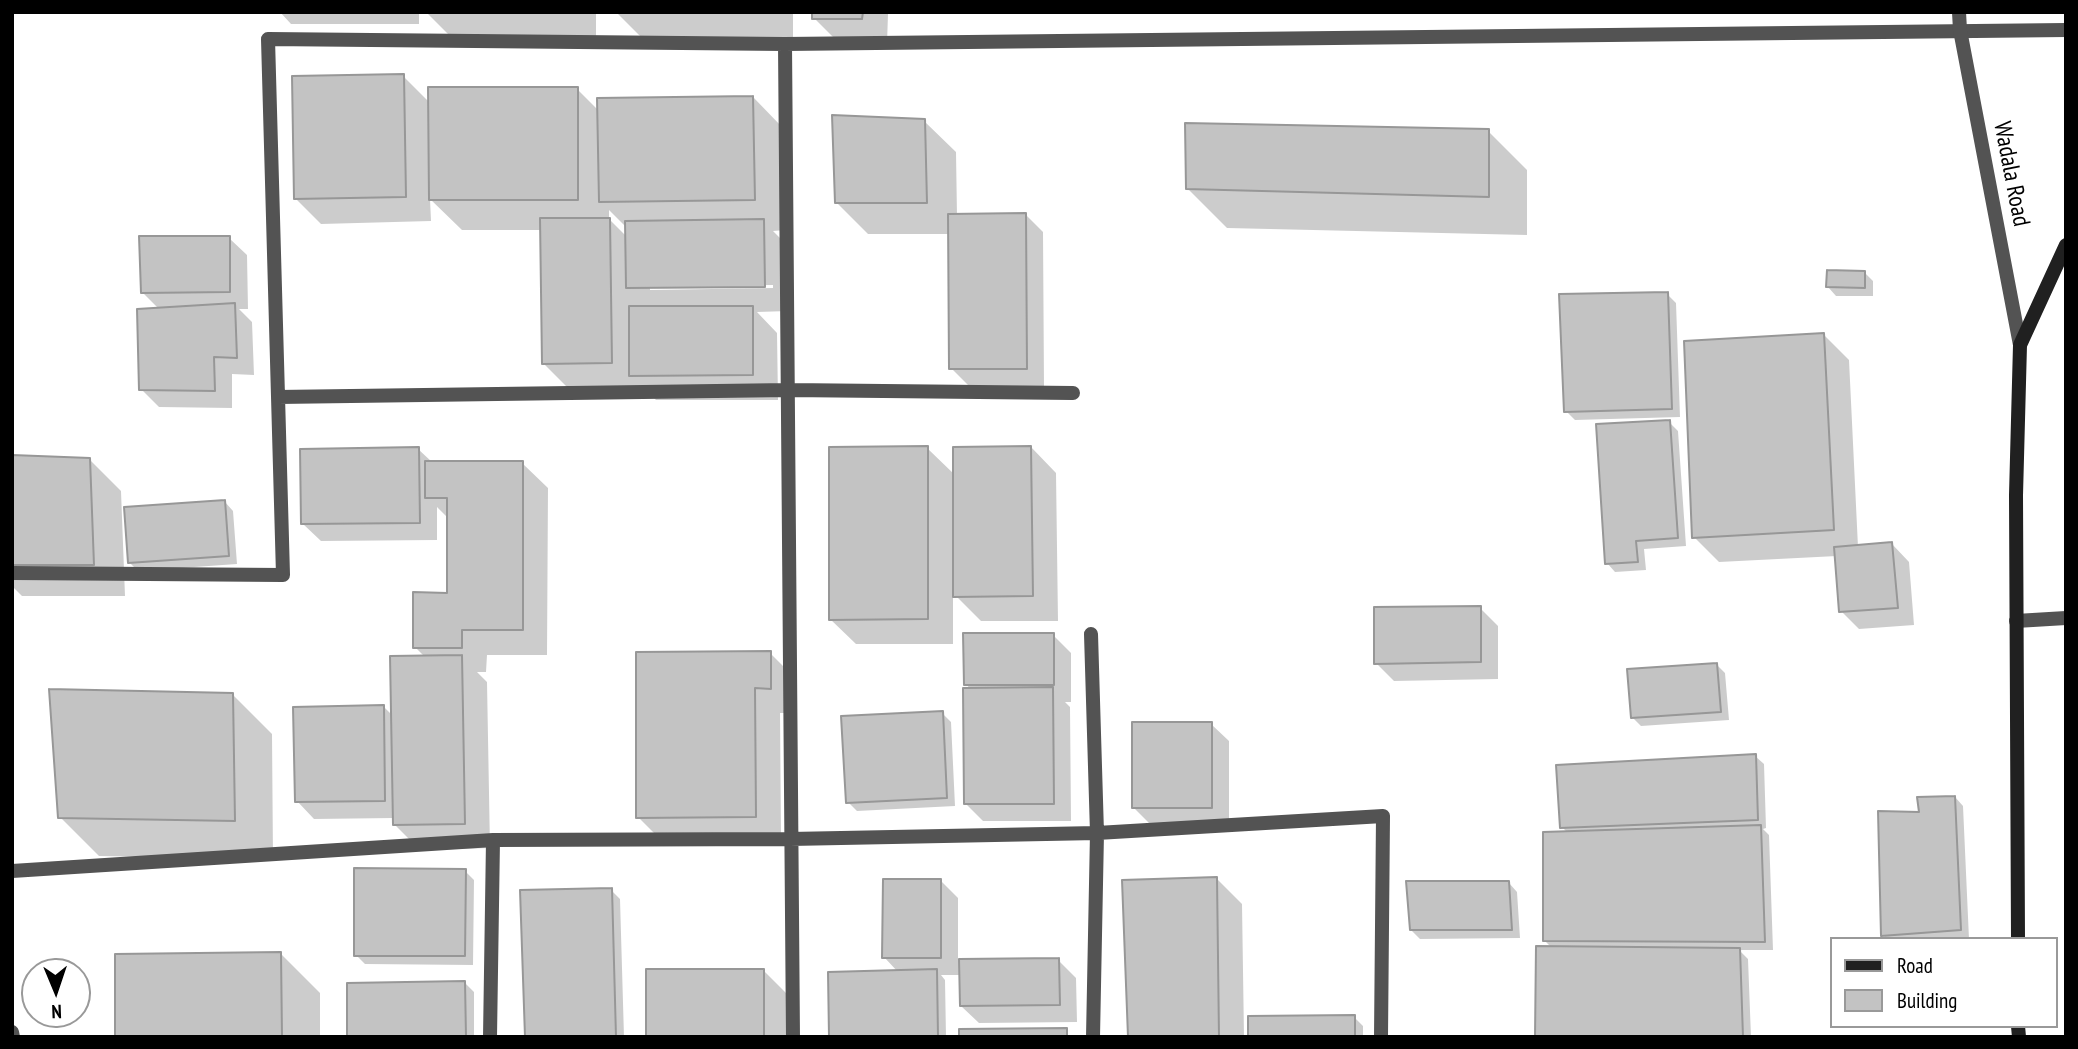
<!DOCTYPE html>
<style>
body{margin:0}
#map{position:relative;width:2078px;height:1049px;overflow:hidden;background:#fff;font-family:"PT Sans Narrow",sans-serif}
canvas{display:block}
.frame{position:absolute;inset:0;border:14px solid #000;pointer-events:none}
.legend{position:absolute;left:1830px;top:937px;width:228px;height:91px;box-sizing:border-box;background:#fff;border:2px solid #999;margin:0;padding:9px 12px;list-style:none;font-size:21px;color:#000}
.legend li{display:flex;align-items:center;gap:14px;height:35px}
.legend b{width:35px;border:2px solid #999}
.north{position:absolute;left:21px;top:958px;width:70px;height:70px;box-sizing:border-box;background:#fff;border:2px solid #999;border-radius:50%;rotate:178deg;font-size:19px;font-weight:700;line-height:28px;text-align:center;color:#000}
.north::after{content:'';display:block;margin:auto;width:24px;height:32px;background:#000;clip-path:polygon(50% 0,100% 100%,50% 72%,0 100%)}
</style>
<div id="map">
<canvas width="2078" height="1049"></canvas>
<div class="frame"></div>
<ul class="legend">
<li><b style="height:9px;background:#202020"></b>Road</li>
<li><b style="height:19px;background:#c3c3c3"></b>Building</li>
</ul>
<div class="north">N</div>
</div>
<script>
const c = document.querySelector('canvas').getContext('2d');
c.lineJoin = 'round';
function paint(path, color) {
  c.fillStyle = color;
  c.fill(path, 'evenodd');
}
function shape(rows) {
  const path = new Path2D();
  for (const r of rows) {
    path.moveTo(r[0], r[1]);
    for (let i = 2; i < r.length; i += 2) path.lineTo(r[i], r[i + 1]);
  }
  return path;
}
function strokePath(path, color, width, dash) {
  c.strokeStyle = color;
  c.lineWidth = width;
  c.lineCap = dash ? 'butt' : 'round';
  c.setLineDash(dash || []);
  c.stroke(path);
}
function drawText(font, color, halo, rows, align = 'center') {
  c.font = font + ' "PT Sans Narrow",sans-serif';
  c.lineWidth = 5;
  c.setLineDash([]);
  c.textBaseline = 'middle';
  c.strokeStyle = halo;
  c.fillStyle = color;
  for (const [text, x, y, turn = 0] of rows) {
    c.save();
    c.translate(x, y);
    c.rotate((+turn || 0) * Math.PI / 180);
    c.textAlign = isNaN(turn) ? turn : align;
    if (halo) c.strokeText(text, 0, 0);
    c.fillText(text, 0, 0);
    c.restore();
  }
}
const shadow = shape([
 [280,12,419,12,419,24,291,24],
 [426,12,596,12,596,39,456,42],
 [616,12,793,12,793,43,647,43],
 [814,12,934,12,934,14,888,14,887,44,839,43,814,18],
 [403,76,430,103,577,89,599,111,753,97,784,129,786,230,773,231,788,246,789,311,757,312,777,333,778,400,656,400,642,386,575,395,543,363,542,230,462,230,430,199,431,221,321,224,295,198],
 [609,210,627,228,627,237,609,219],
 [773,285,773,288,650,290,650,286],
 [924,121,956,152,957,216,1025,214,1043,232,1044,386,969,386,951,368,950,234,868,234,836,202],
 [1488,131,1527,170,1527,235,1227,228,1188,189],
 [229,238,247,255,248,309,239,309,252,322,254,375,232,374,232,408,159,407,141,389,159,309,142,292],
 [1864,272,1873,281,1873,296,1836,296,1828,287],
 [1667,294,1676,303,1680,417,1575,420,1566,411],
 [1824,335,1849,360,1858,547,1892,544,1909,562,1914,625,1859,629,1841,611,1837,556,1719,562,1694,537],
 [1669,422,1678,431,1686,546,1644,549,1646,570,1615,572,1607,563],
 [1031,447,1056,473,1058,621,981,621,953,593,953,644,856,644,830,619,927,448,955,475],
 [418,449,432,462,522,463,548,488,547,655,487,655,486,672,477,672,487,682,490,848,420,850,395,825,394,818,314,819,297,801,384,707,393,716,425,657,415,647,449,594,449,519,437,507,437,540,321,541,303,524],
 [12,457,89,459,121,491,125,596,22,596,12,586],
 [225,502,233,511,237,564,138,571,129,562],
 [1480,608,1498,626,1498,679,1394,681,1376,663],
 [1053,635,1071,653,1071,702,1065,702,1070,707,1071,821,983,821,965,803,971,690,966,684],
 [770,653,795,678,795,713,780,713,781,841,663,842,638,817],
 [1716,664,1725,673,1729,720,1641,726,1632,717],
 [233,695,272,734,273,859,99,856,60,817],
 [942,713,951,722,955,806,857,811,848,802],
 [1211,724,1229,741,1229,825,1151,825,1133,807],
 [1755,756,1764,764,1766,828,1763,829,1769,835,1773,950,1739,950,1748,959,1751,1037,1537,1037,1552,948,1545,941,1568,833,1562,827],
 [1955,797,1963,806,1969,939,1887,939,1883,935,1921,814],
 [465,871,474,880,473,965,365,964,356,955],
 [1217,879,1242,904,1244,1037,1130,1037],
 [941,881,958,898,958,961,1058,960,1076,978,1077,1022,979,1023,961,1006,961,975,941,975,945,980,946,1037,831,1037,898,972,884,957],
 [1509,883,1517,892,1520,938,1420,939,1411,930],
 [611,890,620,899,624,1037,526,1037],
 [281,954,320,993,320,1037,117,1037],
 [764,971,795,1002,795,1037,648,1037],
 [465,983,474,992,474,1037,349,1037],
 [1354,1017,1363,1026,1363,1037,1250,1037]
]);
const building = shape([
 [812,12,863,12,862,19,812,19,812,12],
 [404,74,406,197,294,199,292,76,404,74],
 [428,87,578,87,578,200,429,200,428,87],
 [753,96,755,200,599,202,597,98,753,96],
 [832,115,925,119,927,203,835,203,832,115],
 [1185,123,1489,129,1489,197,1186,189,1185,123],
 [1026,213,1027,369,949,369,948,214,1026,213],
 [540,218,610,218,612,363,542,364,540,218],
 [764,219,765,287,626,288,625,221,764,219],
 [139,236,230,236,230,292,141,293,139,236],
 [1827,270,1865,271,1865,288,1826,287,1827,270],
 [1668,292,1672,409,1564,412,1559,294,1668,292],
 [235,303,237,358,214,357,215,391,139,390,137,309,235,303],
 [629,306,753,306,753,375,629,376,629,306],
 [1824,333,1834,530,1692,538,1684,341,1824,333],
 [1670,420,1678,538,1636,541,1638,562,1605,564,1596,424,1670,420],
 [928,446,928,619,829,620,829,447,928,446],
 [1031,446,1033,596,953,597,953,447,1031,446],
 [419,447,420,523,301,524,300,449,419,447],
 [12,455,90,458,94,565,12,565,12,455],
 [425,461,523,461,523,630,462,630,462,648,413,648,413,592,447,593,447,498,425,498,425,461],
 [225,500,229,556,128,563,124,507,225,500],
 [1892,542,1898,608,1839,612,1834,547,1892,542],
 [1481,606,1481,662,1374,664,1374,607,1481,606],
 [963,633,1054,633,1054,685,964,685,963,633],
 [771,651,771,689,755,688,756,817,636,818,636,652,771,651],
 [462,655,465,824,393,825,390,656,462,655],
 [1717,663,1721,712,1631,718,1627,669,1717,663],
 [1053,687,1054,804,964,804,963,688,1053,687],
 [49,689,233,693,235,821,58,818,49,689],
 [384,705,385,801,295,802,293,707,384,705],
 [943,711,947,798,846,803,841,716,943,711],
 [1132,722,1212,722,1212,808,1132,808,1132,722],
 [1756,754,1758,820,1560,828,1556,765,1756,754],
 [1955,796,1961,930,1881,936,1878,811,1919,812,1917,797,1955,796],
 [1761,825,1765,942,1543,941,1543,832,1761,825],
 [354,868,466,869,465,956,354,956,354,868],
 [1217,877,1219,1037,1128,1037,1122,880,1217,877],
 [883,879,941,879,941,958,882,958,883,879],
 [1406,881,1509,881,1512,930,1410,930,1406,881],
 [612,888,616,1037,525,1037,520,890,612,888],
 [1536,946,1740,948,1743,1037,1535,1037,1536,946],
 [281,952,282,1037,115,1037,115,954,281,952],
 [1059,958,1060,1005,960,1006,959,959,1059,958],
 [646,969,764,969,764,1037,646,1037,646,969],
 [937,969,938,1037,829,1037,828,972,937,969],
 [465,981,466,1037,347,1037,347,983,465,981],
 [1355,1015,1355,1037,1248,1037,1248,1016,1355,1015],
 [1067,1028,1067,1037,959,1037,959,1029,1067,1028]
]);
const minor = shape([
 [278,397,789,390,1073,393],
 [12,573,283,575,268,39,785,44],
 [2016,621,2066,618],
 [1091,634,1097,833,1093,1037],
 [12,871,493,840,790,839,1097,833,1383,816,1381,1037],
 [490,1037,493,840],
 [793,1037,785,44,2066,30]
]);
const tertiary = shape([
 [1959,12,1960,30,2020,345],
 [12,1032,13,1037]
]);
const secondary = shape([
 [2018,939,2016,495,2020,345,2066,245],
 [2018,1026,2019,1037]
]);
const streetNames = [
 ["Wadala Road",2011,174,79]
];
paint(shadow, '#0003');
paint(building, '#c3c3c3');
strokePath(building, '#979797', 2);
strokePath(minor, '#535353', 14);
strokePath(tertiary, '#535353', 14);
strokePath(secondary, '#202020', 14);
drawText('24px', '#000', '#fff', streetNames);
</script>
